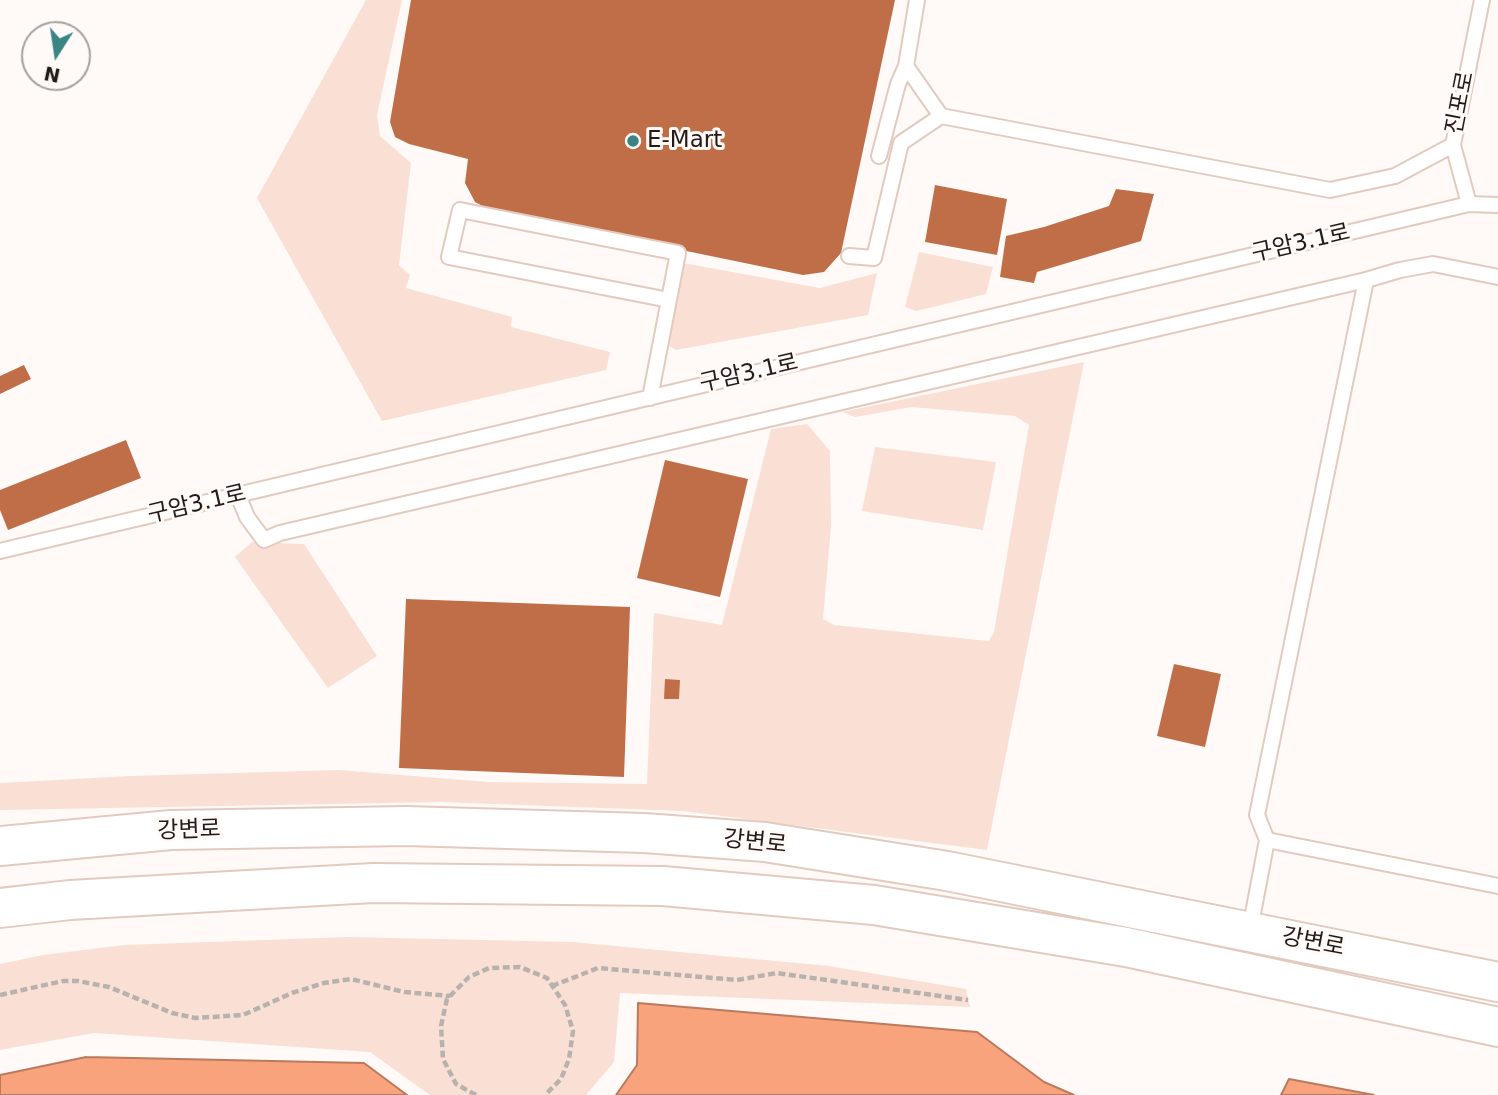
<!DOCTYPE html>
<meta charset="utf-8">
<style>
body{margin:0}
#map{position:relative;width:1498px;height:1095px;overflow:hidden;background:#fffaf7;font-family:"DejaVu Sans",sans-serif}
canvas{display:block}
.north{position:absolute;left:21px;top:21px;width:70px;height:70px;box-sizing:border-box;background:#fffaf7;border:2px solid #a7a19d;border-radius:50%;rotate:192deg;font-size:19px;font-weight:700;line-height:28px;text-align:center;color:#241b17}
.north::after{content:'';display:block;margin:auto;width:24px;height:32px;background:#3b8484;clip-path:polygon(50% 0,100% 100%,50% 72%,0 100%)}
</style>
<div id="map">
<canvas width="1498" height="1095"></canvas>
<div class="north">N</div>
</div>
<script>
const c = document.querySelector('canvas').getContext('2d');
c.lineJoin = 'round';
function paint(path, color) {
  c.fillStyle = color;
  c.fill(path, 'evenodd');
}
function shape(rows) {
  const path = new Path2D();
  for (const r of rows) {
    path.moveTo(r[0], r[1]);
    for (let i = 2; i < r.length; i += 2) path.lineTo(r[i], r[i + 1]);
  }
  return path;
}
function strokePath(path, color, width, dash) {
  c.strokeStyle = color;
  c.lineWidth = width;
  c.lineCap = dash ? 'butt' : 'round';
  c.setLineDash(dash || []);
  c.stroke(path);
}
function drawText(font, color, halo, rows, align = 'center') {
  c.font = font + ' "DejaVu Sans","Noto Sans KR",sans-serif';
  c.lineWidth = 6;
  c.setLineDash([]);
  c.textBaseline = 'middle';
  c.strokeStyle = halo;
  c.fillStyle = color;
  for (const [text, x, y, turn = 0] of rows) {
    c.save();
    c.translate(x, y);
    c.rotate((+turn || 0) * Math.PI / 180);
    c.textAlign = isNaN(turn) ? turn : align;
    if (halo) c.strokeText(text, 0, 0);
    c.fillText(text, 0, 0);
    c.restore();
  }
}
const green = shape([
 [366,0,402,0,377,115,380,136,411,163,399,265,410,275,406,288,512,317,511,327,610,352,606,370,382,421,257,198],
 [919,252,993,267,986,294,916,311,905,307],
 [683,263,820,288,877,273,868,315,676,350,666,344],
 [1084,362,987,850,683,811,440,802,0,810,0,783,131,776,339,770,488,782,647,784,654,613,722,625,771,429,807,424,830,451,831,526,823,619,834,625,989,641,994,632,1029,425,1015,416,912,407,855,417,842,412],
 [875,447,996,462,983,530,862,511],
 [252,542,304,544,377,656,328,688,235,557],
 [348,937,573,942,829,966,966,989,970,1007,620,993,614,1062,586,1095,430,1095,370,1052,94,1033,0,1050,0,964,43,955,124,945]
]);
const water = shape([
 [638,1003,977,1032,1044,1082,1074,1095,616,1095,637,1065,638,1003],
 [86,1057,364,1063,407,1095,0,1095,0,1075,86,1057],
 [1289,1079,1374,1095,1281,1095,1289,1079]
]);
const building = shape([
 [411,0,895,0,841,253,824,272,803,275,492,211,475,202,465,183,468,159,409,144,395,137,390,122],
 [935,185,1007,199,997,255,925,242],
 [1116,189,1154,194,1141,241,1037,272,1034,283,1000,277,1006,236,1044,227,1109,206],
 [24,365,31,379,0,394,0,376],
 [126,440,141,478,8,530,0,510,0,490],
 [665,460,748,479,720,597,637,578],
 [406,599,630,607,624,777,399,768],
 [1174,664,1221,674,1205,747,1157,736],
 [665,679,680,680,679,699,664,699]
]);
const path = shape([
 [552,986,598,968,737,980,777,973,968,1000],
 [0,995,63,981,78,981,109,987,172,1013,195,1018,243,1015,292,993,324,983,351,979,404,992,450,996],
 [476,1095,456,1084,443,1059,441,1026,447,999,469,977,489,968,520,967,547,978,565,1005,573,1031,569,1059,561,1079,545,1095]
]);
const lane = shape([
 [917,0,906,66,941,116,1330,190,1395,176,1453,145],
 [879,156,898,84,906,66],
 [1469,204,1453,145,1482,0],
 [849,256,874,258,901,143,941,116],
 [650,398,678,253,460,210,449,257,669,300],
 [238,495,247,517,264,540,280,533,1366,280,1400,270,1433,264,1498,277],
 [0,551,1469,204,1498,205],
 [1267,840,1498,886],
 [1250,929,1267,840,1257,815,1366,280]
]);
const secondary = shape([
 [0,846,171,830,406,826,644,833,765,842,947,871,1498,982],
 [0,908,70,900,373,883,663,886,874,905,1126,947,1498,1027]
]);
const markers = [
 [633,141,7,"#3b8484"]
];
const streetNames = [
 ["진포로",1461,103,-79],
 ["구암3.1로",1301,244,-13],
 ["구암3.1로",749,374,-13],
 ["구암3.1로",197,505,-13],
 ["강변로",189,831,-2],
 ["강변로",755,843,6],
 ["강변로",1313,943,11]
];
const poiNames = [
 ["E-Mart",647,141]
];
paint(green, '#fae0d4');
paint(water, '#f9a37c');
strokePath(water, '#b97a5e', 2);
paint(building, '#bf6e47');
strokePath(lane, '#e2cabf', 18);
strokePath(secondary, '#e2cabf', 42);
strokePath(path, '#b8b2ae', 4.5, [7, 3.5]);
strokePath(lane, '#fff', 14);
strokePath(secondary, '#fff', 38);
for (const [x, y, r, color] of markers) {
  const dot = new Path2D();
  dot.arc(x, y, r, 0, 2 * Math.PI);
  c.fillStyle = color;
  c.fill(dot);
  strokePath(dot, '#fffaf7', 2.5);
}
drawText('23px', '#241b17', '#fffaf7', streetNames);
drawText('23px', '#241b17', '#fffaf7', poiNames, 'left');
</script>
